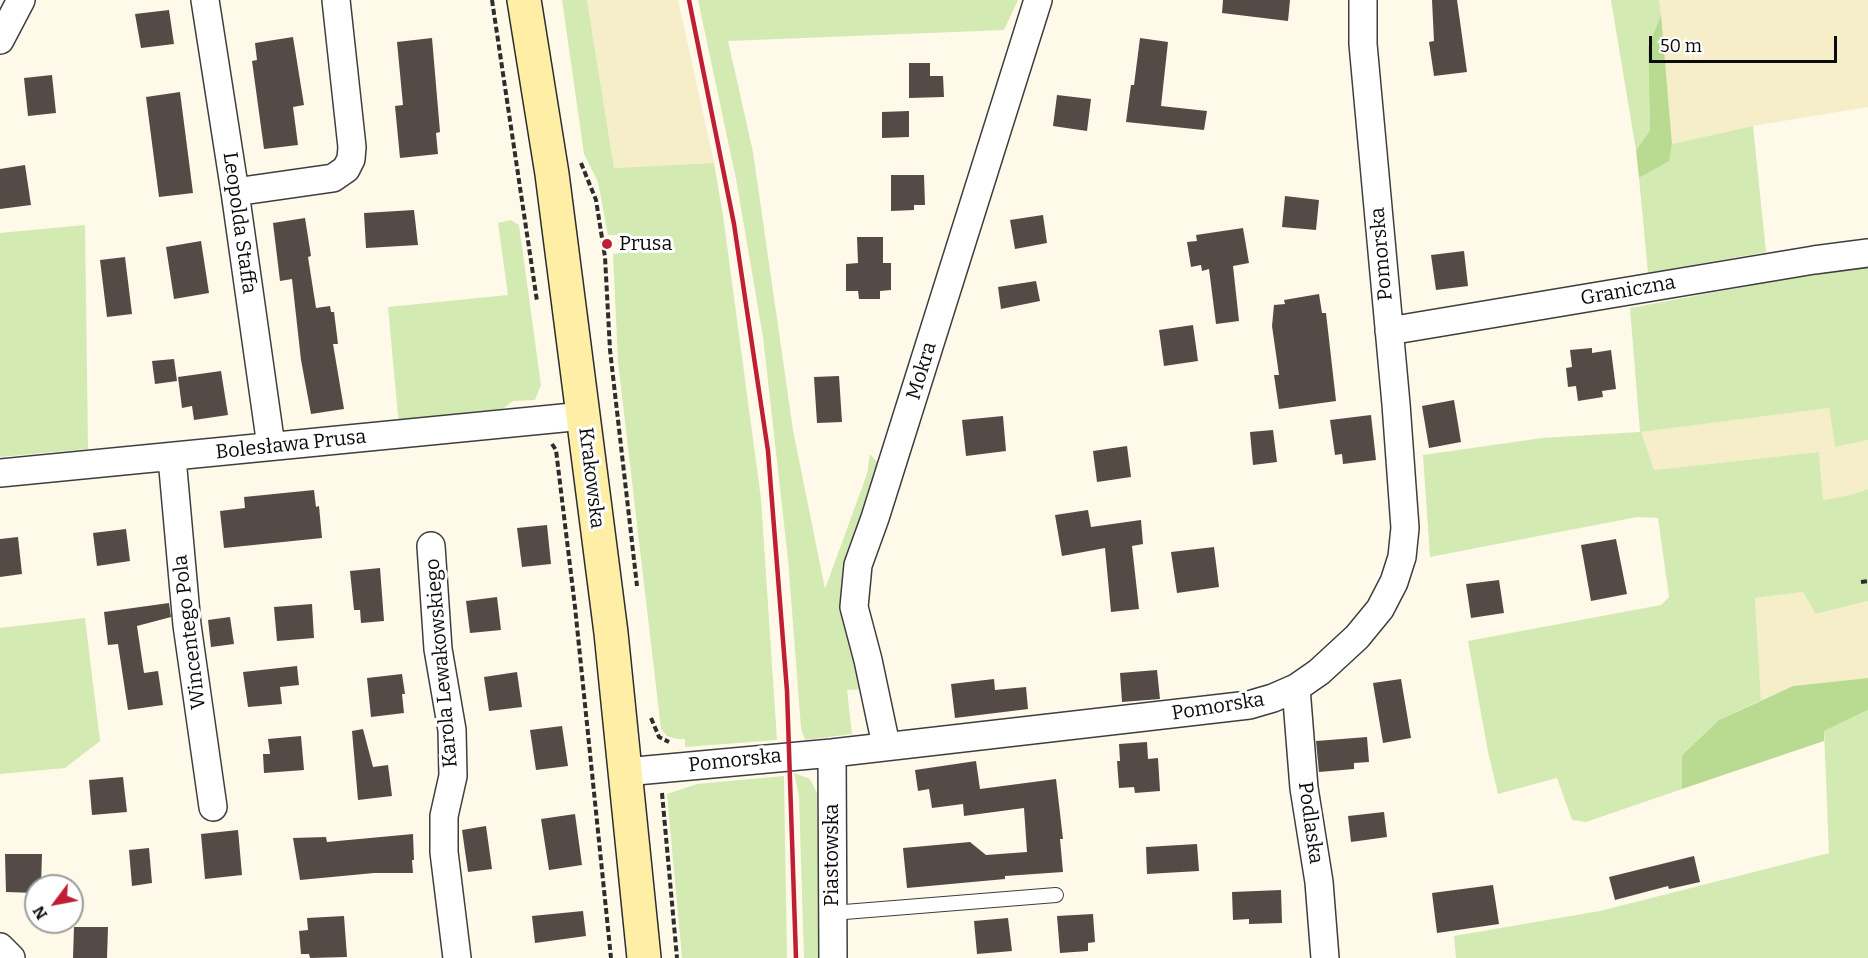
<!DOCTYPE html>
<meta charset="utf-8">
<style>
body{margin:0}
#map{position:relative;width:1868px;height:958px;overflow:hidden;background:#fff9ea;font-family:Bitter,serif}
canvas{display:block}
.north{position:absolute;left:24px;top:874px;width:60px;height:60px;box-sizing:border-box;background:#fff;border:2px solid #9d9d9d;border-radius:50%;rotate:238deg;font-size:16px;font-weight:700;line-height:24px;text-align:center;color:#0b0b0b}
.north::after{content:'';display:block;margin:auto;width:21px;height:27px;background:#bf1f34;clip-path:polygon(50% 0,100% 100%,50% 72%,0 100%)}
.scale{position:absolute;left:1649px;top:36px;width:188px;height:27px;box-sizing:border-box;border:3px solid #0b0b0b;border-top:0;padding-left:8px;font-size:18px;line-height:21px;white-space:nowrap;color:#0b0b0b;-webkit-text-stroke:4px #fff;paint-order:stroke}
</style>
<div id="map">
<canvas width="1868" height="958"></canvas>
<div class="north">N</div>
<div class="scale">50 m</div>
</div>
<script>
const c = document.querySelector('canvas').getContext('2d');
c.lineJoin = 'round';
function paint(path, color) {
  c.fillStyle = color;
  c.fill(path, 'evenodd');
}
function shape(rows) {
  const path = new Path2D();
  for (const r of rows) {
    path.moveTo(r[0], r[1]);
    for (let i = 2; i < r.length; i += 2) path.lineTo(r[i], r[i + 1]);
  }
  return path;
}
function strokePath(path, color, width, dash) {
  c.strokeStyle = color;
  c.lineWidth = width;
  c.lineCap = dash ? 'butt' : 'round';
  c.setLineDash(dash || []);
  c.stroke(path);
}
function drawText(font, color, halo, rows, align = 'center') {
  c.font = font + ' Bitter,serif';
  c.lineWidth = 6;
  c.setLineDash([]);
  c.textBaseline = 'middle';
  c.strokeStyle = halo;
  c.fillStyle = color;
  for (const [text, x, y, turn = 0] of rows) {
    c.save();
    c.translate(x, y);
    c.rotate((+turn || 0) * Math.PI / 180);
    c.textAlign = isNaN(turn) ? turn : align;
    if (halo) c.strokeText(text, 0, 0);
    c.fillText(text, 0, 0);
    c.restore();
  }
}
const farmland = shape([
 [587,0,678,0,714,163,614,168],
 [1659,0,1868,0,1868,107,1753,126,1672,144],
 [1829,408,1835,447,1868,440,1868,489,1850,495,1823,500,1819,452,1654,470,1640,432],
 [1803,592,1817,614,1868,601,1868,678,1793,686,1761,700,1755,598]
]);
const green = shape([
 [562,0,587,0,614,168,714,163,723,215,761,499,777,740,685,747,685,739,677,739,667,736,661,729,618,362,613,254,620,253,617,235,608,235,598,182,584,154],
 [698,0,1018,0,1004,30,728,41,753,152,793,430,825,589,867,474,870,454,884,470,844,591,869,689,847,690,852,734,805,740,801,728,788,559,763,337,736,179],
 [1611,0,1659,0,1661,15,1648,47,1650,132,1636,150],
 [1753,126,1766,252,1648,273,1639,178,1668,161,1672,144],
 [511,220,519,225,541,385,535,400,513,401,500,411,399,426,388,307,508,295,498,223],
 [85,225,88,449,0,457,0,233],
 [1868,264,1868,440,1835,447,1829,408,1641,432,1654,470,1819,452,1823,500,1850,495,1868,489,1868,601,1816,614,1803,592,1755,598,1761,700,1719,720,1682,755,1682,789,1586,822,1572,820,1557,778,1498,794,1488,752,1468,641,1661,605,1669,597,1658,518,1637,517,1430,557,1423,455,1542,438,1640,432,1630,308],
 [85,618,100,741,65,768,0,774,0,628],
 [1868,710,1868,958,1456,958,1454,936,1600,911,1829,853,1824,731],
 [794,773,810,779,817,793,820,958,804,958,799,796],
 [784,776,787,958,682,958,667,794,697,784]
]);
const forest = shape([
 [1661,15,1672,144,1669,161,1639,178,1636,150,1650,131,1648,47],
 [1868,678,1868,710,1824,731,1824,741,1682,789,1682,755,1719,720,1793,686]
]);
const building = shape([
 [1223,0,1290,0,1288,21,1222,13],
 [1432,0,1457,0,1467,72,1434,76,1429,42,1434,41],
 [169,10,174,44,141,48,135,14],
 [293,37,304,105,293,107,298,145,264,149,252,61,257,60,255,43],
 [432,38,440,132,436,133,438,154,400,158,395,106,403,105,397,42],
 [1140,38,1168,42,1161,106,1207,111,1204,130,1126,122,1131,85,1134,85],
 [909,63,930,63,930,76,943,76,944,97,909,98],
 [52,75,56,113,28,116,24,78],
 [180,92,193,193,159,197,146,97],
 [1057,95,1091,99,1087,131,1053,126],
 [909,111,909,137,882,138,882,112],
 [25,165,31,205,0,209,0,169],
 [891,175,924,175,925,205,914,205,914,210,891,211],
 [1285,196,1319,200,1316,230,1282,227],
 [414,210,418,245,366,248,364,213],
 [1043,215,1047,243,1015,249,1010,220],
 [305,218,311,256,308,257,316,308,330,306,331,312,334,312,338,344,333,344,344,409,311,414,301,360,292,279,280,281,273,223],
 [1243,228,1249,263,1233,266,1239,321,1216,324,1209,269,1202,271,1201,265,1191,267,1187,242,1197,241,1196,235],
 [857,237,883,237,883,263,891,263,891,290,880,291,880,299,859,299,858,291,846,291,846,264,858,263],
 [201,241,209,293,174,299,166,247],
 [1464,251,1468,286,1436,290,1431,255],
 [125,257,132,314,107,317,100,260],
 [1036,281,1040,301,1001,309,998,287],
 [1319,294,1322,313,1326,313,1336,401,1279,409,1274,375,1279,375,1272,326,1274,305,1285,304,1284,300],
 [1193,325,1198,361,1164,366,1159,330],
 [1592,348,1592,353,1611,350,1616,389,1602,391,1603,397,1578,401,1576,386,1568,387,1566,368,1572,367,1570,350],
 [174,359,177,381,155,384,152,361],
 [221,371,228,415,194,420,192,406,182,408,178,377],
 [839,376,842,422,817,423,814,377],
 [1454,400,1461,442,1429,448,1422,406],
 [1371,415,1376,460,1343,464,1342,454,1335,455,1330,420],
 [1003,416,1006,451,966,456,962,420],
 [1273,430,1277,462,1253,465,1250,432],
 [1127,446,1131,477,1097,482,1093,451],
 [314,490,316,507,319,506,322,538,224,548,220,511,245,508,244,497],
 [1088,510,1091,527,1141,520,1143,544,1132,546,1139,609,1111,612,1105,548,1062,556,1055,515],
 [547,525,551,564,522,567,517,528],
 [126,529,130,561,97,566,93,533],
 [18,537,22,574,0,577,0,539],
 [1616,539,1627,594,1591,601,1581,545],
 [1214,547,1219,587,1177,593,1171,552],
 [380,568,384,621,361,623,360,610,354,610,350,571],
 [1499,580,1504,613,1471,618,1466,584],
 [497,597,501,630,470,633,466,601],
 [169,603,171,617,137,626,144,673,158,671,163,705,128,710,118,644,108,645,104,612],
 [312,604,314,638,277,641,274,607],
 [230,617,234,644,211,647,208,620],
 [297,666,299,685,280,687,282,704,248,707,243,672],
 [1157,670,1160,699,1122,702,1120,673],
 [517,672,522,707,489,711,484,677],
 [402,674,405,694,402,694,404,713,371,717,367,678],
 [994,679,995,690,1026,687,1028,709,955,718,951,684],
 [1401,679,1411,738,1383,743,1373,683],
 [562,726,568,766,536,770,530,730],
 [363,729,373,767,388,765,392,796,358,800,352,731],
 [301,736,304,770,264,773,263,754,270,754,268,739],
 [1367,737,1369,762,1354,763,1354,769,1319,772,1316,741],
 [1147,742,1148,759,1158,758,1160,791,1135,793,1134,787,1119,788,1117,761,1120,761,1119,744],
 [976,761,980,789,1056,779,1063,839,1060,839,1063,872,1005,876,1005,879,907,888,903,848,970,842,986,855,1027,852,1024,808,964,816,963,804,932,808,929,789,918,791,915,770],
 [123,777,127,812,92,815,89,780],
 [1384,812,1387,837,1351,842,1348,816],
 [575,814,582,865,549,870,541,819],
 [486,826,492,869,468,872,462,830],
 [238,830,242,875,205,879,201,834],
 [413,834,414,860,412,860,413,873,374,873,300,880,293,838,326,837,327,842],
 [1197,844,1199,871,1147,874,1146,847],
 [149,848,152,883,132,886,129,850],
 [5,854,42,854,41,886,36,886,36,893,6,892],
 [1694,856,1700,882,1669,889,1668,886,1615,900,1609,877],
 [1493,885,1499,924,1437,933,1432,893],
 [1281,890,1282,923,1249,924,1249,919,1233,920,1232,892],
 [583,911,586,936,535,943,532,916],
 [1093,914,1095,942,1088,943,1088,951,1060,953,1057,916],
 [344,916,347,957,310,958,309,954,301,954,299,931,308,930,307,918],
 [1008,918,1012,951,977,954,974,921],
 [74,927,108,927,107,958,73,958]
]);
const path = shape([
 [492,0,537,301],
 [581,163,596,200,605,257,610,350,637,586],
 [552,444,556,450,575,607,611,958],
 [1861,582,1868,581],
 [651,718,659,737,669,742],
 [662,793,677,958]
]);
const service = shape([
 [832,913,1056,895]
]);
const minor = shape([
 [205,0,235,192,271,446],
 [0,40,21,0],
 [235,192,333,178,346,169,351,159,352,147,336,0],
 [1389,331,1814,260,1868,253],
 [172,458,187,625,213,807],
 [0,473,583,416],
 [431,546,438,649,452,730,453,776,444,816,444,852,457,958],
 [1296,688,1304,788,1319,882,1325,958],
 [886,745,868,660,854,607,858,565,875,518,1038,0],
 [832,753,833,958],
 [625,772,832,753,1249,705,1273,698,1296,688,1319,672,1357,637,1380,609,1394,582,1402,557,1405,528,1396,404,1363,44,1363,0],
 [0,947,11,958]
]);
const secondary = shape([
 [524,0,552,174,611,633,644,958]
]);
const rail = shape([
 [689,0,734,224,768,451,787,691,796,958]
]);
const markers = [
 [607,244,6,"#bf1f34"]
];
const streetNames = [
 ["Leopolda Staffa",239,223,82],
 ["Pomorska",1382,254,-95],
 ["Graniczna",1628,291,-10],
 ["Mokra",922,371,-73],
 ["Bolesława Prusa",291,445,-6],
 ["Krakowska",591,478,83],
 ["Wincentego Pola",190,632,-97],
 ["Karola Lewakowskiego",442,663,-95],
 ["Pomorska",1218,707,-9],
 ["Pomorska",735,761,-6],
 ["Podlaska",1310,823,82],
 ["Piastowska",832,855,-90]
];
const poiNames = [
 ["Prusa",619,244]
];
paint(farmland, '#f5eec9');
paint(green, '#d4eab3');
paint(forest, '#b9db91');
paint(building, '#544b47');
strokePath(service, '#3e3e3e', 16);
strokePath(minor, '#3e3e3e', 30);
strokePath(secondary, '#2d2d2d', 36);
strokePath(path, '#2d2d2d', 4, [6, 3]);
strokePath(service, '#fff', 14);
strokePath(minor, '#fff', 27);
strokePath(secondary, '#ffeea5', 33);
strokePath(rail, '#bf1f34', 4.5);
for (const [x, y, r, color] of markers) {
  const dot = new Path2D();
  dot.arc(x, y, r, 0, 2 * Math.PI);
  c.fillStyle = color;
  c.fill(dot);
  strokePath(dot, '#fff', 2);
}
drawText('20px', '#0b0b0b', '#fff', streetNames);
drawText('20px', '#0b0b0b', '#fff', poiNames, 'left');
</script>
